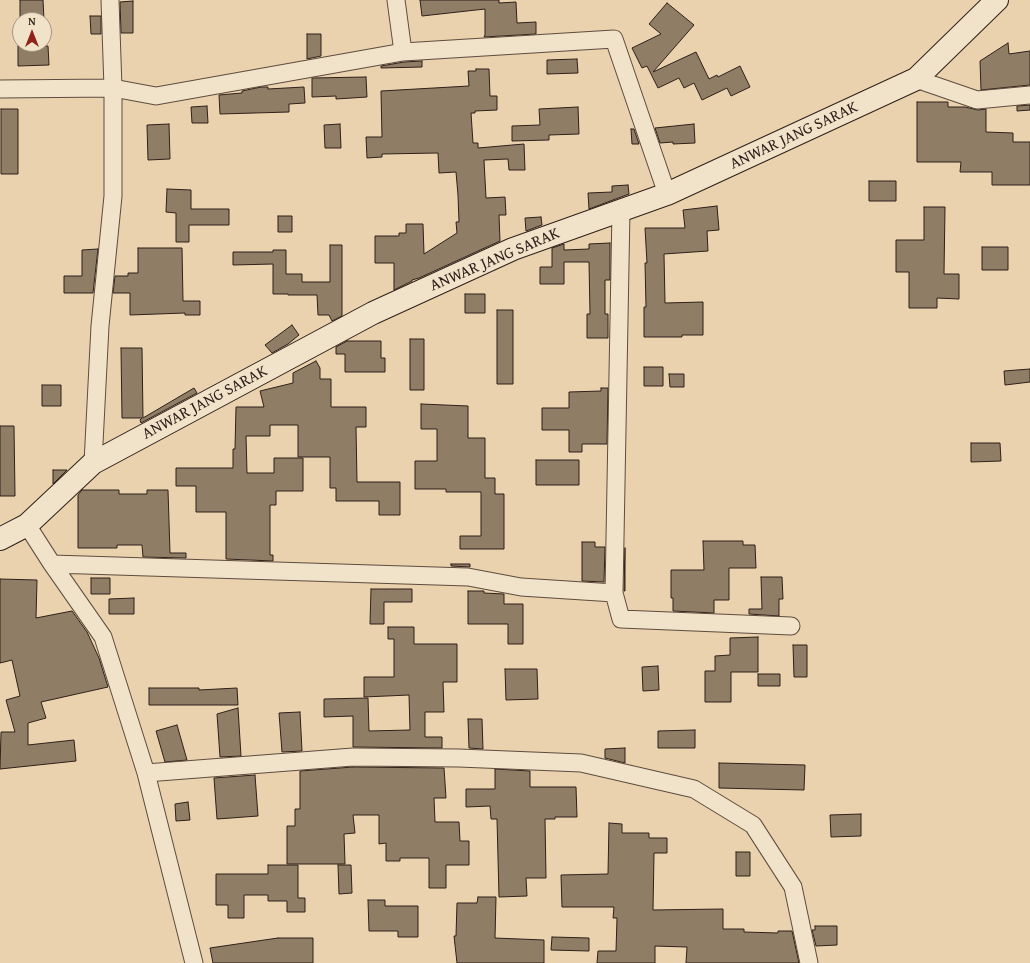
<!DOCTYPE html>
<style>
body{margin:0}
#map{position:relative;width:1030px;height:963px;overflow:hidden;background:#ead2ae;font-family:"Gentium Book Plus",serif}
canvas{display:block}
.north{position:absolute;left:12px;top:12px;width:40px;height:40px;box-sizing:border-box;background:#f1e2ca;border:1px solid #a39483;border-radius:50%;rotate:0deg;font-size:11px;font-weight:700;line-height:16px;text-align:center;color:#2f2019}
.north::after{content:'';display:block;margin:auto;width:14px;height:18px;background:#8f2418;clip-path:polygon(50% 0,100% 100%,50% 72%,0 100%)}
</style>
<div id="map">
<canvas width="1030" height="963"></canvas>
<div class="north">N</div>
</div>
<script>
const c = document.querySelector('canvas').getContext('2d');
c.lineJoin = 'round';
function paint(path, color) {
  c.fillStyle = color;
  c.fill(path, 'evenodd');
}
function shape(rows) {
  const path = new Path2D();
  for (const r of rows) {
    path.moveTo(r[0], r[1]);
    for (let i = 2; i < r.length; i += 2) path.lineTo(r[i], r[i + 1]);
  }
  return path;
}
function strokePath(path, color, width, dash) {
  c.strokeStyle = color;
  c.lineWidth = width;
  c.lineCap = dash ? 'butt' : 'round';
  c.setLineDash(dash || []);
  c.stroke(path);
}
function drawText(font, color, halo, rows, align = 'center') {
  c.font = font + ' "Gentium Book Plus",serif';
  c.lineWidth = 3;
  c.setLineDash([]);
  c.textBaseline = 'middle';
  c.strokeStyle = halo;
  c.fillStyle = color;
  for (const [text, x, y, turn = 0] of rows) {
    c.save();
    c.translate(x, y);
    c.rotate((+turn || 0) * Math.PI / 180);
    c.textAlign = isNaN(turn) ? turn : align;
    if (halo) c.strokeText(text, 0, 0);
    c.fillText(text, 0, 0);
    c.restore();
  }
}
const building = shape([
 [20,0,43,0,44,20,20,20,20,0],
 [420,0,499,0,499,3,516,2,517,23,536,22,536,34,484,37,485,35,485,9,422,16,420,0],
 [133,1,133,33,121,33,120,2,133,1],
 [667,3,694,25,653,72,696,52,709,79,717,75,718,77,740,66,750,87,731,96,727,88,702,100,694,83,684,88,679,78,658,88,647,66,642,68,632,48,661,34,649,24,667,3],
 [90,16,101,16,101,34,91,34,90,16],
 [307,34,321,34,321,56,307,59,307,34],
 [1008,43,1009,54,1030,51,1030,85,981,90,980,61,1008,43],
 [18,46,48,46,49,65,18,66,18,46],
 [577,59,578,73,547,74,547,60,577,59],
 [422,61,422,67,381,68,381,66,404,62,422,61],
 [476,69,489,69,490,96,497,96,497,110,475,111,475,113,471,113,473,143,478,143,478,148,524,144,525,170,509,170,508,159,484,160,486,198,505,197,506,215,499,215,500,241,419,278,412,280,412,281,394,290,394,263,375,263,375,236,399,236,399,233,406,233,406,224,423,224,424,254,457,233,456,222,459,222,458,195,456,172,439,173,438,153,382,154,382,157,367,158,366,137,382,137,381,91,469,86,468,71,476,71,476,69],
 [366,77,367,97,336,99,336,96,312,97,312,78,366,77],
 [261,87,268,87,268,89,304,87,305,103,289,104,289,112,220,114,219,95,242,93,242,91,261,87],
 [917,102,948,102,948,107,965,107,978,110,986,109,986,132,1013,133,1013,142,1030,142,1030,185,992,185,992,172,960,172,961,162,917,162,917,102],
 [1030,105,1030,110,1017,111,1017,106,1030,105],
 [207,106,208,123,192,123,191,107,207,106],
 [578,107,579,134,549,135,549,140,512,141,512,126,540,125,539,109,578,107],
 [1,109,18,109,18,174,1,174,1,109],
 [169,124,170,159,148,160,147,125,169,124],
 [340,124,341,148,325,148,324,125,340,124],
 [694,124,695,143,673,144,673,142,660,143,655,128,694,124],
 [631,129,634,129,639,144,632,144,631,129],
 [869,181,896,181,896,201,869,201,869,181],
 [628,185,629,194,589,209,588,193,612,192,612,186,628,185],
 [167,189,191,190,191,209,229,209,229,225,189,225,189,242,176,242,176,213,166,212,167,189],
 [717,206,719,230,707,231,708,251,664,254,665,303,703,302,703,335,682,335,682,337,644,337,644,307,646,307,645,263,647,263,645,228,685,228,683,210,717,206],
 [924,207,945,207,944,274,959,274,959,299,937,298,937,308,909,308,909,272,896,272,896,240,924,240,924,207],
 [278,216,292,216,292,232,278,232,278,216],
 [541,217,542,225,526,231,525,218,541,217],
 [610,243,610,280,605,280,605,314,608,314,608,338,587,338,587,314,590,314,589,262,564,262,564,284,540,284,540,267,552,267,552,248,564,244,564,250,589,249,589,244,610,243],
 [330,245,342,245,342,316,332,321,329,315,318,315,317,295,288,295,288,294,273,294,273,264,233,265,233,252,273,252,273,250,286,250,286,274,302,274,302,282,330,282,330,245],
 [982,247,1008,247,1008,270,982,270,982,247],
 [138,248,182,248,183,301,200,301,200,315,185,315,185,313,130,315,130,293,113,293,115,276,128,276,128,273,138,273,138,248],
 [98,249,93,293,64,293,64,276,82,276,82,250,98,249],
 [465,294,485,294,485,313,465,313,465,294],
 [497,310,513,310,513,384,497,384,497,310],
 [292,325,299,335,288,344,272,353,265,345,292,325],
 [410,339,424,339,424,390,410,390,410,339],
 [347,341,381,341,381,358,385,358,385,372,345,372,345,354,336,354,336,347,347,341],
 [121,348,142,348,143,418,194,388,197,393,141,423,140,420,142,418,122,418,121,348],
 [316,361,320,368,320,379,331,379,331,407,366,407,366,427,356,427,357,482,400,482,400,515,379,515,379,501,336,501,336,488,330,488,330,457,298,457,298,425,270,425,270,436,246,436,247,473,274,473,274,458,303,458,303,491,276,491,276,505,270,505,270,555,273,555,273,561,226,559,226,512,196,512,196,486,176,486,176,468,233,468,233,449,235,449,236,407,264,407,260,391,293,383,293,373,316,361],
 [644,367,663,367,663,386,644,386,644,367],
 [1030,369,1030,382,1005,385,1004,371,1030,369],
 [669,374,684,374,684,387,670,387,669,374],
 [42,385,61,385,61,406,42,406,42,385],
 [601,388,608,388,607,444,582,444,582,452,569,452,569,430,542,430,542,408,569,408,569,392,601,391,601,388],
 [421,404,468,406,468,438,485,438,485,478,495,478,495,494,504,494,504,549,460,549,460,536,481,536,481,492,446,492,446,489,415,489,415,461,437,461,437,429,421,429,421,404],
 [0,426,14,426,15,496,0,496,0,426],
 [971,443,1000,443,1001,461,971,462,971,443],
 [536,460,579,460,579,485,536,485,536,460],
 [53,470,67,470,53,484,53,470],
 [82,490,119,490,119,494,147,494,147,490,168,490,170,553,186,553,186,558,143,557,142,545,117,545,117,548,78,548,78,495,82,490],
 [703,541,743,541,743,545,755,545,756,568,729,568,729,600,714,600,714,613,673,611,673,598,671,598,671,570,704,570,703,541],
 [582,542,595,542,595,547,605,547,604,582,582,581,582,542],
 [625,548,625,591,624,591,625,548],
 [451,564,470,564,470,567,451,566,451,564],
 [761,577,782,577,783,599,779,599,779,616,749,614,749,609,762,609,761,577],
 [91,578,110,578,110,594,91,594,91,578],
 [0,579,37,580,36,618,72,611,87,632,99,658,108,687,41,702,46,718,28,723,28,745,74,740,76,761,0,769,1,732,15,732,6,700,20,696,12,660,0,663,0,579],
 [371,589,412,589,412,602,384,602,384,624,370,624,371,589],
 [468,591,484,591,484,593,504,594,504,604,523,604,523,644,508,644,508,624,468,624,468,591],
 [134,598,134,614,109,614,109,599,134,598],
 [388,627,414,627,414,644,457,644,457,682,443,682,444,712,425,712,425,737,442,737,442,748,353,747,353,716,324,717,324,699,368,698,369,731,410,730,409,695,364,697,364,677,394,677,394,639,388,639,388,627],
 [758,637,758,672,731,672,731,702,705,702,705,671,715,671,715,656,730,655,730,638,758,637],
 [793,645,807,645,807,677,794,677,793,645],
 [658,666,659,690,643,691,642,667,658,666],
 [505,669,537,669,538,699,506,700,505,669],
 [758,674,780,674,780,686,758,686,758,674],
 [149,688,199,688,199,690,237,688,238,705,149,705,149,688],
 [238,708,241,756,220,757,217,714,238,708],
 [300,712,302,751,282,752,279,713,300,712],
 [468,719,482,719,483,749,469,748,468,719],
 [177,725,187,760,165,762,156,731,177,725],
 [695,730,695,748,658,748,658,731,695,730],
 [625,748,625,763,605,758,605,749,625,748],
 [719,763,805,765,804,790,719,788,719,763],
 [353,767,444,768,446,798,434,798,435,822,459,822,460,841,469,841,469,865,446,865,446,888,429,888,429,858,400,858,400,861,386,861,386,843,379,844,379,815,353,815,355,833,344,834,345,864,287,864,287,826,295,826,295,809,300,809,300,771,353,767],
 [495,769,530,771,530,787,576,787,577,817,555,817,555,819,545,819,546,878,526,878,527,896,499,897,497,819,491,819,490,806,466,807,466,789,495,789,495,769],
 [255,775,258,816,217,819,214,778,255,775],
 [188,802,190,820,176,821,175,804,188,802],
 [861,814,861,836,831,837,830,815,861,814],
 [609,823,622,824,622,833,649,833,649,838,667,838,667,853,654,853,653,910,723,909,723,929,744,929,744,932,778,933,778,931,792,931,799,963,686,963,687,947,655,946,655,963,597,963,598,951,616,951,617,918,613,918,614,907,562,907,561,875,608,874,609,823],
 [736,852,750,852,750,876,736,876,736,852],
 [268,865,298,865,298,898,305,898,305,912,287,912,287,901,268,901,268,895,244,895,244,918,228,918,228,905,216,905,216,874,268,874,268,865],
 [338,865,351,865,352,893,339,894,338,865],
 [478,897,496,897,495,938,544,940,544,963,457,963,454,936,456,936,457,903,477,903,478,897],
 [368,900,385,900,385,906,418,906,418,937,398,937,398,931,369,931,368,900],
 [815,926,837,926,837,945,816,946,812,930,815,930,815,926],
 [552,937,589,938,589,951,551,950,552,937],
 [278,938,313,938,313,963,213,963,210,948,278,938]
]);
const minor = shape([
 [396,0,403,52],
 [916,79,977,100,1030,95],
 [0,89,113,88,156,96,403,52,614,39,667,194],
 [93,463,100,326,113,196,113,88,110,0],
 [27,525,52,564,103,637,146,773,194,963],
 [52,564,468,577,521,587,614,593,621,619,791,626],
 [614,593,621,210],
 [146,773,353,757,459,758,581,763,694,789,753,825,793,887,809,963]
]);
const secondary = shape([
 [0,539,27,525,93,463,373,313,513,249,667,194,916,79,997,0]
]);
const streetNames = [
 ["ANWAR JANG SARAK",794,136,-25],
 ["ANWAR JANG SARAK",495,260,-23],
 ["ANWAR JANG SARAK",205,403,-28]
];
paint(building, '#907d66');
strokePath(building, '#2f2019', 1);
strokePath(minor, '#5e4c3e', 19);
strokePath(secondary, '#2f2019', 24);
strokePath(minor, '#f1e2ca', 17);
strokePath(secondary, '#f1e2ca', 22);
drawText('16px', '#2f2019', '#f1e2ca', streetNames);
</script>
